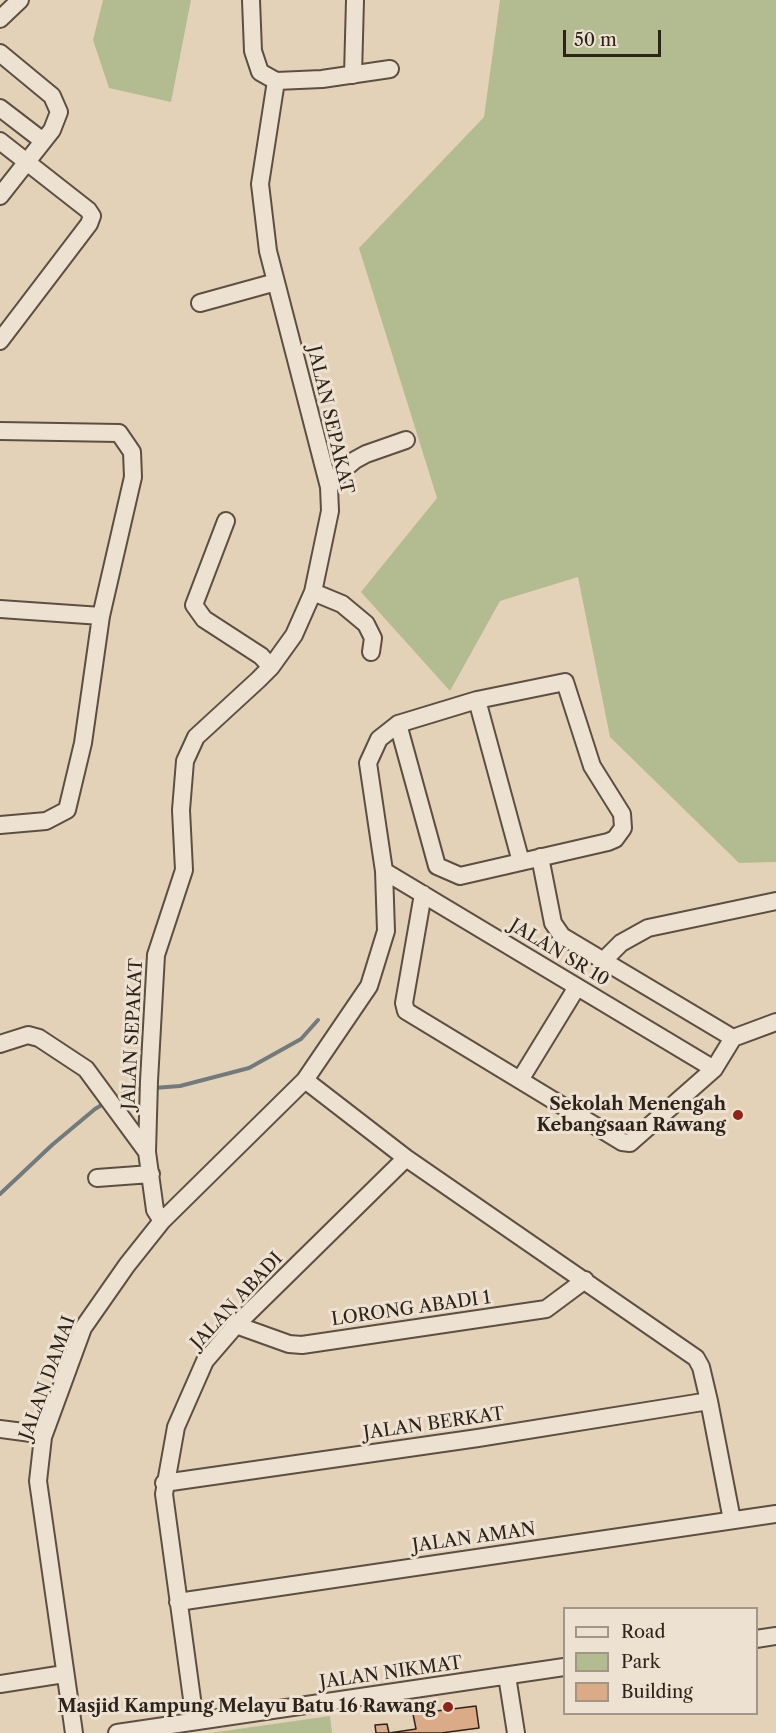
<!DOCTYPE html>
<style>
body{margin:0}
#map{position:relative;width:776px;height:1733px;overflow:hidden;background:#e4d2b8;font-family:"Libre Caslon Text",serif}
canvas{display:block}
.legend{position:absolute;left:563px;top:1607px;width:195px;height:108px;box-sizing:border-box;background:#ede2d1;border:2px solid #a19688;margin:0;padding:8px 10px;list-style:none;font-size:18px;color:#2e231b}
.legend li{display:flex;align-items:center;gap:12px;height:30px}
.legend b{width:30px;border:2px solid #a19688}
.scale{position:absolute;left:563px;top:30px;width:98px;height:27px;box-sizing:border-box;border:3px solid #2e231b;border-top:0;padding-left:8px;font-size:18px;line-height:21px;white-space:nowrap;color:#2e231b;-webkit-text-stroke:4px #ede2d1;paint-order:stroke}
</style>
<div id="map">
<canvas width="776" height="1733"></canvas>
<ul class="legend">
<li><b style="height:8px;background:#ede2d1"></b>Road</li>
<li><b style="height:16px;background:#b3bc90"></b>Park</li>
<li><b style="height:16px;background:#dbaa86"></b>Building</li>
</ul>
<div class="scale">50 m</div>
</div>
<script>
const c = document.querySelector('canvas').getContext('2d');
c.lineJoin = 'round';
function paint(path, color) {
  c.fillStyle = color;
  c.fill(path, 'evenodd');
}
function shape(rows) {
  const path = new Path2D();
  for (const r of rows) {
    path.moveTo(r[0], r[1]);
    for (let i = 2; i < r.length; i += 2) path.lineTo(r[i], r[i + 1]);
  }
  return path;
}
function strokePath(path, color, width, dash) {
  c.strokeStyle = color;
  c.lineWidth = width;
  c.lineCap = dash ? 'butt' : 'round';
  c.setLineDash(dash || []);
  c.stroke(path);
}
function drawText(font, color, halo, rows, align = 'center') {
  c.font = font + ' "Libre Caslon Text",serif';
  c.lineWidth = 6;
  c.setLineDash([]);
  c.textBaseline = 'middle';
  c.strokeStyle = halo;
  c.fillStyle = color;
  for (const [text, x, y, turn = 0] of rows) {
    c.save();
    c.translate(x, y);
    c.rotate((+turn || 0) * Math.PI / 180);
    c.textAlign = isNaN(turn) ? turn : align;
    if (halo) c.strokeText(text, 0, 0);
    c.fillText(text, 0, 0);
    c.restore();
  }
}
const green = shape([
 [103,0,191,0,171,102,109,88,93,40],
 [500,0,776,0,776,862,739,863,610,737,578,577,500,601,450,691,361,592,437,498,359,248,484,117],
 [330,1716,332,1733,210,1733]
]);
const stream = shape([
 [154,1088,180,1086,249,1068,301,1039,318,1020],
 [115,1098,132,1089,144,1089],
 [0,1194,52,1145,95,1109,105,1103]
]);
const building = shape([
 [476,1706,479,1728,441,1733,389,1733,416,1729,413,1714,476,1706],
 [387,1724,389,1733,376,1733,375,1725,387,1724]
]);
const minor = shape([
 [251,0,253,51,260,72,276,81,322,79,390,69],
 [0,19,20,0],
 [0,53,52,96,59,112,52,130,0,196],
 [353,75,355,0],
 [0,108,43,141],
 [0,141,88,210,92,216,89,224,0,341],
 [200,303,276,282],
 [0,431,119,433,132,452,133,477,101,616,83,743,67,810,46,821,0,825],
 [329,487,341,472,355,460,366,454,406,440],
 [226,521,194,605,204,619,261,656,271,667],
 [313,592,342,604,366,624,373,638,371,652],
 [0,609,101,616],
 [477,700,521,862],
 [384,871,714,1069],
 [423,894,404,1003,406,1011,622,1142,630,1143,714,1069,733,1038,562,936,553,923,540,857],
 [602,962,621,943,648,928,776,901],
 [733,1038,776,1022],
 [0,1044,28,1035,39,1038,86,1069,147,1152],
 [305,1080,406,1158,696,1358,701,1367,709,1401,732,1520],
 [520,1080,577,987],
 [97,1178,151,1174],
 [162,1221,155,1210,147,1152,149,1081,156,955,184,870,181,810,185,761,196,737,258,680,271,667,294,635,313,592,330,511,329,487,268,251,260,184,276,81],
 [236,1325,289,1344,302,1345,546,1309,585,1280],
 [0,1429,31,1433,43,1437],
 [164,1483,478,1438,709,1401],
 [178,1602,776,1514],
 [756,1639,776,1636],
 [507,1676,516,1733],
 [0,1684,64,1674],
 [195,1721,164,1494,176,1427,205,1361,236,1325,406,1158],
 [74,1733,38,1481,43,1437,83,1328,127,1265,162,1221,305,1080,369,986,386,931,384,871,368,763,379,739,398,724,477,700,565,682,592,766,622,814,623,828,615,839,608,842,460,876,437,866,398,724],
 [117,1733,564,1667]
]);
const markers = [
 [738,1115,6,"#8f2418"],
 [448,1707,6,"#8f2418"]
];
const streetNames = [
 ["JALAN SEPAKAT",330,420,77],
 ["JALAN SR 10",559,953,31],
 ["JALAN SEPAKAT",133,1034,-87],
 ["JALAN ABADI",237,1301,-47],
 ["LORONG ABADI 1",411,1309,-8],
 ["JALAN DAMAI",48,1378,-70],
 ["JALAN BERKAT",434,1424,-8],
 ["JALAN AMAN",474,1538,-8],
 ["JALAN NIKMAT",391,1673,-8]
];
const poiNames = [
 ["Sekolah Menengah",726,1105],
 ["Kebangsaan Rawang",726,1126],
 ["Masjid Kampung Melayu Batu 16 Rawang",436,1707]
];
paint(green, '#b3bc90');
strokePath(stream, '#717a7c', 4);
paint(building, '#dbaa86');
strokePath(building, '#2e231b', 1.5);
strokePath(minor, '#5c4f42', 20);
strokePath(minor, '#ede2d1', 16);
for (const [x, y, r, color] of markers) {
  const dot = new Path2D();
  dot.arc(x, y, r, 0, 2 * Math.PI);
  c.fillStyle = color;
  c.fill(dot);
  strokePath(dot, '#ede2d1', 2);
}
drawText('18px', '#2e231b', '#ede2d1', streetNames);
drawText('bold 18px', '#2e231b', '#ede2d1', poiNames, 'right');
</script>
